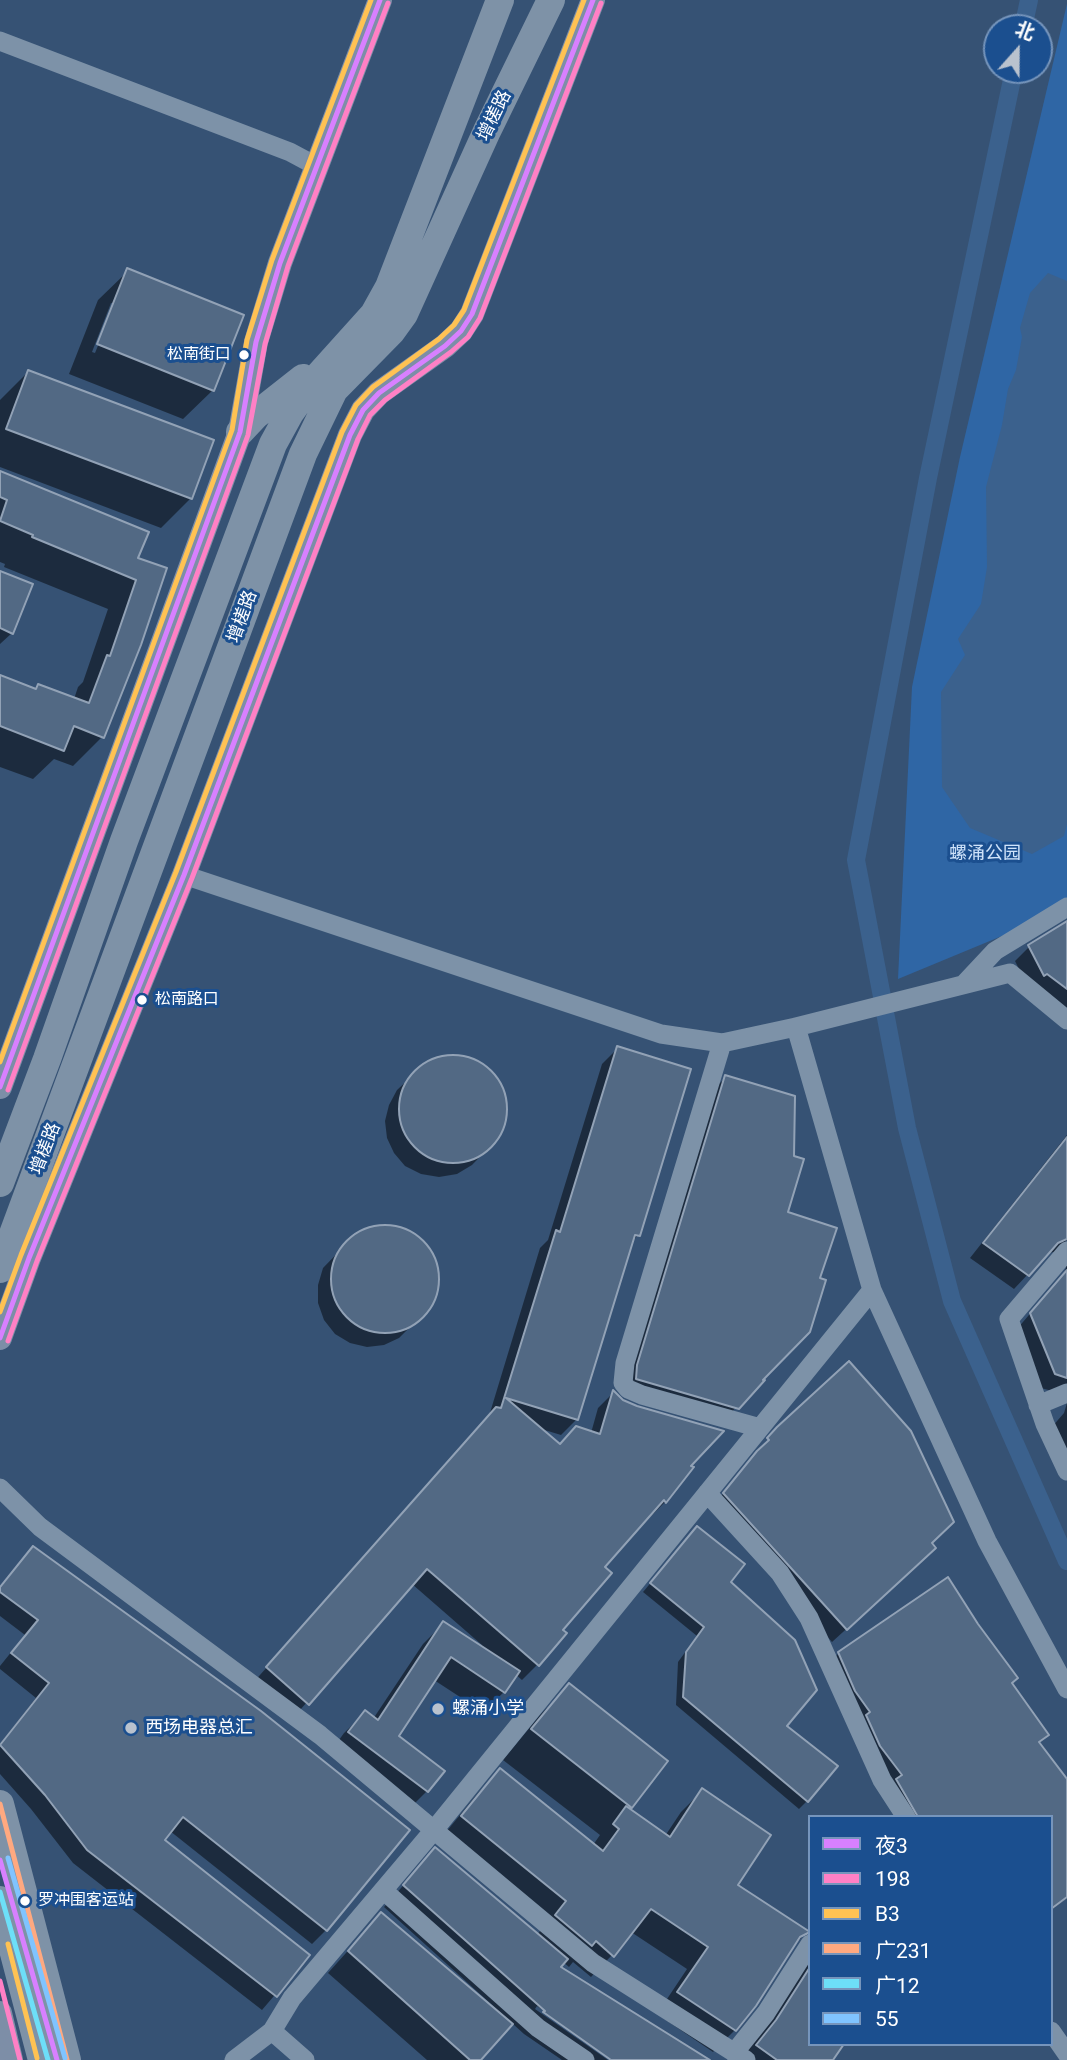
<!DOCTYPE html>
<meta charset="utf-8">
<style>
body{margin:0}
#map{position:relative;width:1067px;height:2060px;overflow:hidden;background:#365274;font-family:Roboto,"Noto Sans SC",sans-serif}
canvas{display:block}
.legend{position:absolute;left:808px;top:1815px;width:245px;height:231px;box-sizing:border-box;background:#1b4f8f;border:2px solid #7695bc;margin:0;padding:9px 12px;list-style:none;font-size:21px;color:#fff}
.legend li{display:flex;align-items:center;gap:14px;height:35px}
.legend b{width:35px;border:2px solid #7695bc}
.north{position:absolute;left:983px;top:14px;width:70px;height:70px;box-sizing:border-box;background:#1b4f8f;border:2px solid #7695bc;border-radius:50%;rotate:21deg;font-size:19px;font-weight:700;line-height:28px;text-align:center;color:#fff}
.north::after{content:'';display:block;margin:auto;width:24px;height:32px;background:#b9c2ce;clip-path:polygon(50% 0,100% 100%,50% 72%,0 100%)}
</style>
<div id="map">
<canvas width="1067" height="2060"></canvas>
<ul class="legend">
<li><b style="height:9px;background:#d880ff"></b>夜3</li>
<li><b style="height:9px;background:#ff80c5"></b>198</li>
<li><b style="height:9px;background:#ffc253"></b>B3</li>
<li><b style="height:9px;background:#ffa980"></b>广231</li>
<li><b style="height:9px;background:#6ddff8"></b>广12</li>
<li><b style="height:9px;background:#80c4ff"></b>55</li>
</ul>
<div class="north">北</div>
</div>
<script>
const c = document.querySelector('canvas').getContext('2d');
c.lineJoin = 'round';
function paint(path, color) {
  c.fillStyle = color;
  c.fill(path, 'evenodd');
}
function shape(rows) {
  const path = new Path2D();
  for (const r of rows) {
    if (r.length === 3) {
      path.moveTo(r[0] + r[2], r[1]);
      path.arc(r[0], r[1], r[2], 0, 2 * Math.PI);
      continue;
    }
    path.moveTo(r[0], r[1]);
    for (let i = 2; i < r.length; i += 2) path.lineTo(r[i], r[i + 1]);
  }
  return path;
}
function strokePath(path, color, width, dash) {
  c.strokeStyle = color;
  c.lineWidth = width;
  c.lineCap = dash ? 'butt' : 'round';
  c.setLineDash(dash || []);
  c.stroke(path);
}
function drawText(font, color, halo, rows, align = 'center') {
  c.font = font + ' Roboto,"Noto Sans SC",sans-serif';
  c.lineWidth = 6;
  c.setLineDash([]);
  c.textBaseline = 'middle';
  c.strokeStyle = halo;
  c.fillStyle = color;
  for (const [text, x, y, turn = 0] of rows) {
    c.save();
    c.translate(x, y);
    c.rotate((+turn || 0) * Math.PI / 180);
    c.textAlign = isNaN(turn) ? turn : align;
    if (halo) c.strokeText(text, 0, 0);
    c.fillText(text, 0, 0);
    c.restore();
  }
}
const green = shape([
 [1067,4,1067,909,898,979,912,687,960,457]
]);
const water = shape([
 [1048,273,1067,281,1067,824,1064,836,1032,854,970,828,942,787,941,692,965,655,958,639,981,604,987,567,986,487,1002,425,1008,389,1016,370,1022,337,1020,328,1030,293]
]);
const shadow = shape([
 [128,271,213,390,183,419,69,374,98,300],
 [111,303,115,303,95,353,92,352],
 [28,372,212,441,190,499,161,528,0,467,0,400],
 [0,473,136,559,164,569,102,737,73,766,54,759,33,779,0,767,0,676,34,690,39,686,74,699,78,687,83,682,108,609,4,567,5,564,0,562],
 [0,573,12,633,0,644],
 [1067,923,1067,1012,1029,989,1015,961,1029,947],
 [618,1048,638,1235,631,1243,577,1419,561,1435,538,1428,558,1446,591,1433,598,1408,613,1393,688,1466,665,1502,650,1517,648,1515,603,1567,538,1664,522,1680,515,1674,504,1692,483,1712,434,1680,396,1736,442,1771,427,1791,406,1812,329,1754,344,1733,365,1713,373,1719,423,1644,444,1623,481,1647,482,1645,412,1584,292,1719,252,1684,489,1416,540,1248,548,1240,602,1064],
 [457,1056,474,1061,489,1071,500,1085,506,1102,505,1120,499,1137,472,1165,457,1174,439,1177,421,1174,405,1166,394,1153,387,1138,385,1121,389,1105,397,1090,425,1064,440,1058],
 [726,1077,786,1213,760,1380,723,1422,623,1393,712,1091],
 [1067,1135,1067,1232,1064,1237,1067,1240,1054,1252,1048,1253,1014,1289,970,1258],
 [382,1227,400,1229,415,1237,427,1248,435,1264,437,1280,434,1297,426,1312,411,1326,399,1338,384,1345,367,1347,350,1343,335,1334,324,1320,318,1303,318,1285,323,1268,350,1240,365,1230],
 [1067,1258,1067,1395,1041,1388,1017,1329,1063,1275,1066,1268,1064,1260],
 [1067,1403,1067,1460,1051,1428,1064,1413],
 [778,1428,930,1543,920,1562,832,1642,711,1508],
 [697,1528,729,1582,807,1801,799,1809,676,1705,678,1662,697,1636,643,1592],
 [33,1548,326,1930,312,1944,170,1831,162,1840,308,1956,262,2010,73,1863,31,1809,0,1774,0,1744,36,1698,0,1669,0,1666,25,1635,0,1616,0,1586],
 [839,1653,1010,1684,1047,1734,1038,1743,1067,1782,1067,1898,1051,1910,1051,1817,898,1817,825,1667],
 [569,1685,630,1807,628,1809,665,1836,681,1812,703,1790,736,1885,807,1932,791,1948,735,2030,713,2052,657,2014,687,1969,631,1932,612,1955,591,1977,573,1962,569,1967,563,1962,558,1968,707,2060,614,2060,537,2006,535,2009,608,2060,562,2060,524,2034,384,1907,435,1850,537,1935,546,1923,441,1838,479,1792,501,1770,593,1845,600,1835,503,1760,540,1715],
 [381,1914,478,2060,427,2060,328,1973],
 [810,1954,810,2044,831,2060,740,2060]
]);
const canal = shape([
 [1023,28,1029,0],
 [1014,70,928,478,856,860,907,1128,952,1301,1067,1561]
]);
const building = shape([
 [127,268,244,315,214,391,97,344,127,268],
 [28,370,214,440,192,499,6,429,28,370],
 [0,471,149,532,138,558,167,568,141,645,104,738,74,726,64,751,0,726,0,675,36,689,38,684,89,703,107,655,110,656,136,580,32,537,33,535,0,521,7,500,0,497,0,471],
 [0,571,33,584,13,634,0,628,0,571],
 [1067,921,1067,989,1047,974,1044,976,1028,945,1067,921],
 [617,1046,691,1069,640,1236,635,1235,578,1420,506,1398,560,1444,576,1426,600,1434,613,1390,623,1400,637,1406,724,1431,691,1466,694,1467,666,1503,664,1500,605,1567,612,1573,563,1630,567,1633,539,1666,427,1569,309,1705,266,1667,496,1407,501,1408,556,1230,560,1232,617,1046],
 [453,1109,54],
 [725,1075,795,1096,794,1156,804,1159,788,1212,837,1228,820,1278,826,1280,810,1332,763,1380,765,1380,739,1409,636,1379,637,1365,725,1075],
 [1067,1137,1067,1239,1058,1243,1029,1276,983,1243,1067,1137],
 [385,1279,54],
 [1067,1270,1067,1378,1055,1374,1030,1313,1067,1270],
 [849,1361,911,1431,954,1522,932,1543,936,1548,847,1630,723,1493,757,1451,769,1440,767,1438,777,1427,849,1361],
 [697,1526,745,1564,731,1582,795,1640,817,1690,787,1726,838,1766,808,1802,683,1697,686,1652,704,1627,650,1583,697,1526],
 [33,1546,261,1711,410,1830,327,1931,183,1817,165,1840,310,1955,277,1997,87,1850,45,1795,0,1745,49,1683,11,1653,38,1620,0,1592,0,1587,33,1546],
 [948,1577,978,1624,1018,1678,1012,1683,1049,1735,1039,1742,1067,1779,1067,1897,1051,1909,1051,1817,918,1817,896,1779,902,1775,880,1746,866,1715,870,1712,855,1691,838,1652,948,1577],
 [443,1621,520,1671,505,1693,451,1657,399,1736,445,1771,428,1792,348,1732,365,1710,378,1720,443,1621],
 [569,1683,668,1761,632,1808,531,1729,569,1683],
 [500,1768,603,1851,619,1829,613,1824,626,1806,670,1837,702,1788,771,1835,738,1885,810,1932,800,1937,756,2006,736,2031,677,1992,708,1947,651,1909,614,1957,596,1941,592,1946,555,1915,566,1901,461,1816,500,1768],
 [435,1847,568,1959,561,1967,710,2060,611,2060,543,2012,545,2011,403,1885,435,1847],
 [381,1912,513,2024,481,2060,470,2060,348,1951,381,1912],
 [810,1967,810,2044,844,2044,833,2060,777,2060,756,2045,776,2020,810,1967]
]);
const minor = shape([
 [0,41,290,152,318,167],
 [184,875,661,1034,722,1043,796,1027,1010,973,1067,1020],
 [965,983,995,951,1067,907],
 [796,1027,872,1290,987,1541,1067,1689],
 [722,1043,625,1363,623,1383,628,1389,642,1395,760,1428],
 [1067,1251,1009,1319,1045,1424,1067,1471],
 [1038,1405,1067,1393],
 [0,1488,40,1527,320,1735,593,1963,746,2060],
 [707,1493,780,1573,809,1618,882,1780,906,1817],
 [383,1890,538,2028,585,2060],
 [272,2031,305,2060],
 [1051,2031,1067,2054],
 [734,2053,766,2013,810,1944],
 [234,2060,272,2031,292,1998,434,1830,872,1290]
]);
const major = shape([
 [0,1087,240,432,256,342,280,263,380,0],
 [0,1338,29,1258,184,875,350,435,363,410,379,393,445,346,461,331,472,314,593,0],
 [0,2013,11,2060]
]);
const highway = shape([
 [240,432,256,415,303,378],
 [0,1183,47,1059,124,841,273,444,290,413,311,384,374,314,389,287,500,0],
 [0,1269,303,454,334,390,391,332,404,314,487,131,551,0],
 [0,1804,67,2060],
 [0,1900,42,2060]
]);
const bus1 = shape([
 [0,1087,240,432,256,342,280,263,380,0],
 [0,1338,29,1258,184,875,350,435,363,410,379,393,445,346,461,331,472,314,593,0],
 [0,1860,57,2060]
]);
const bus2 = shape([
 [8,1090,248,435,265,344,288,266,388,3],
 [8,1341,37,1261,192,878,358,439,370,415,385,400,451,352,468,337,480,318,601,3],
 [0,1981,20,2060]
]);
const bus3 = shape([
 [0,1062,232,430,247,340,272,260,371,0],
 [0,1312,21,1255,176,872,342,432,356,405,373,387,439,339,454,325,464,310,584,0],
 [8,1944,37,2058]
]);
const bus4 = shape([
 [0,1804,67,2060]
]);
const bus5 = shape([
 [0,1892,48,2060]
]);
const bus6 = shape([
 [8,1858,65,2058]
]);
const markers = [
 [244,355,6,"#fff"],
 [142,1000,6,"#fff"],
 [438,1709,7,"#b9c2ce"],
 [131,1728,7,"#b9c2ce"],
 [25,1901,6,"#fff"]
];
const busNames = [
 ["松南街口",231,355,"right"],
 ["松南路口",155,1000],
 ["罗冲围客运站",38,1901]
];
const streetNames = [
 ["增槎路",495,116,-64],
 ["增槎路",243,617,-70],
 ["增槎路",46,1149,-69]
];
const parkNames = [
 ["螺涌公园",985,854]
];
const poiNames = [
 ["螺涌小学",452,1709],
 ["西场电器总汇",145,1728]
];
paint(green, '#2f66a5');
paint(water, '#3b618d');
paint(shadow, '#0007');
strokePath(canal, '#3b618d', 18);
paint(building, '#526984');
strokePath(building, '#92a2b6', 2);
strokePath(minor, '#7d92a8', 19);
strokePath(major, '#7d8ea7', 24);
strokePath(highway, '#7e92a7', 28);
strokePath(bus1, '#d880ff', 5);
strokePath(bus2, '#ff80c5', 5);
strokePath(bus3, '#ffc253', 5);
strokePath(bus4, '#ffa980', 5);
strokePath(bus5, '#6ddff8', 5);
strokePath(bus6, '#80c4ff', 5);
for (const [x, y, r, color] of markers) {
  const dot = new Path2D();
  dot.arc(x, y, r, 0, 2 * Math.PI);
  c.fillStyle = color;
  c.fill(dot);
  strokePath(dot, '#1b4f8f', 2.5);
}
drawText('16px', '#fff', '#1b4f8f', busNames, 'left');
drawText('18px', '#fff', '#1b4f8f', streetNames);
drawText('18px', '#cfe3fa', '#1b4f8f', parkNames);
drawText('18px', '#fff', '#1b4f8f', poiNames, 'left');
</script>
